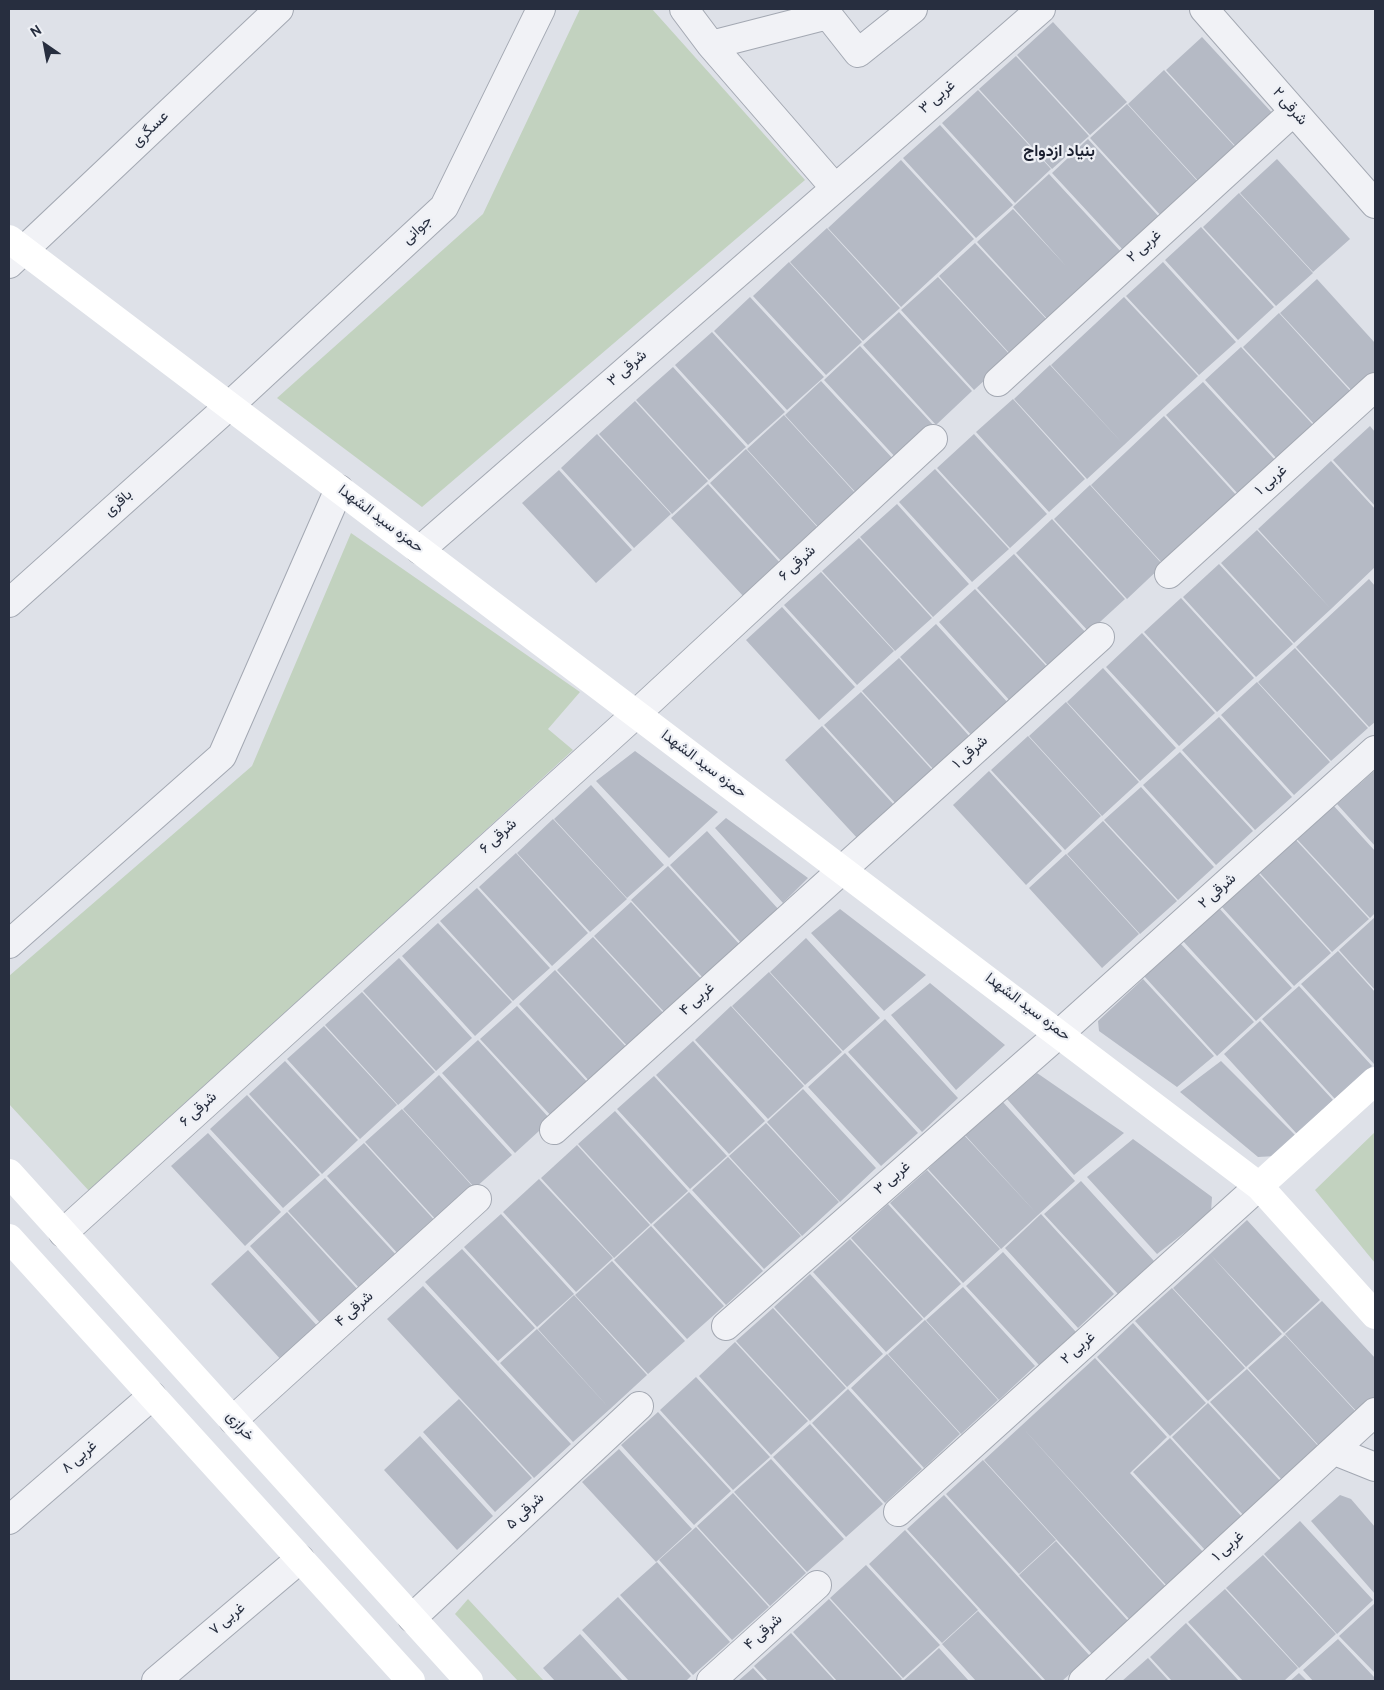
<!DOCTYPE html>
<meta charset="utf-8">
<style>
body{margin:0}
#map{position:relative;width:1384px;height:1690px;overflow:hidden;background:#dee1e8;font-family:Overpass,sans-serif}
canvas{display:block}
.frame{position:absolute;inset:0;border:10px solid #272e3f;pointer-events:none}
.north{position:absolute;left:20px;top:20px;width:50px;height:50px;-webkit-text-stroke:4px #eef0f5;paint-order:stroke;rotate:327deg;font-size:14px;font-weight:700;line-height:20px;text-align:center;color:#272e3f}
.north::after{content:'';display:block;margin:auto;width:18px;height:22px;background:#272e3f;clip-path:polygon(50% 0,100% 100%,50% 72%,0 100%)}
</style>
<div id="map">
<canvas width="1384" height="1690"></canvas>
<div class="frame"></div>
<div class="north">N</div>
</div>
<script>
const c = document.querySelector('canvas').getContext('2d');
c.lineJoin = 'round';
function paint(path, color) {
  c.fillStyle = color;
  c.fill(path, 'evenodd');
}
function shape(rows) {
  const path = new Path2D();
  for (const r of rows) {
    path.moveTo(r[0], r[1]);
    for (let i = 2; i < r.length; i += 2) path.lineTo(r[i], r[i + 1]);
  }
  return path;
}
function strokePath(path, color, width, dash) {
  c.strokeStyle = color;
  c.lineWidth = width;
  c.lineCap = dash ? 'butt' : 'round';
  c.setLineDash(dash || []);
  c.stroke(path);
}
function drawText(font, color, halo, rows, align = 'center') {
  c.font = font + ' Overpass,Vazirmatn,sans-serif';
  c.lineWidth = 4.5;
  c.setLineDash([]);
  c.textBaseline = 'middle';
  c.strokeStyle = halo;
  c.fillStyle = color;
  for (const [text, x, y, turn = 0] of rows) {
    c.save();
    c.translate(x, y);
    c.rotate((+turn || 0) * Math.PI / 180);
    c.textAlign = isNaN(turn) ? turn : align;
    if (halo) c.strokeText(text, 0, 0);
    c.fillText(text, 0, 0);
    c.restore();
  }
}
const green = shape([
 [580,9,652,9,805,180,422,507,277,398,483,214],
 [351,533,580,692,548,729,573,750,90,1192,9,1104,9,976,252,766],
 [1375,1132,1375,1263,1315,1190],
 [468,1599,544,1681,518,1681,455,1614]
]);
const building = shape([
 [1053,22,1127,102,1090,135,1017,55],
 [1202,37,1275,116,1239,150,1166,70],
 [1016,56,1089,136,1052,169,979,89],
 [1164,70,1238,150,1201,184,1128,104],
 [978,90,1051,169,1015,203,942,123],
 [1127,104,1200,184,1163,218,1090,138],
 [940,125,1013,205,976,238,903,158],
 [1088,139,1161,219,1125,252,1052,173],
 [1277,159,1350,239,1313,272,1240,193],
 [901,160,974,239,901,307,828,228],
 [1049,174,1123,254,1050,322,977,242,1013,209,1066,266,1013,207],
 [1239,193,1313,273,1276,306,1203,227],
 [1201,227,1274,307,1238,340,1165,260],
 [827,228,900,308,863,341,790,262],
 [975,243,1049,322,1012,356,939,276],
 [789,262,862,342,826,375,753,296],
 [1163,262,1236,342,1199,375,1126,296],
 [938,277,1011,356,974,390,901,310],
 [1317,279,1375,343,1375,372,1353,392,1280,313],
 [750,297,824,377,787,410,714,331],
 [1124,297,1198,376,1124,445,1051,365],
 [899,312,972,391,936,425,863,345],
 [1279,313,1352,393,1316,426,1243,347],
 [712,332,785,412,748,445,675,365],
 [860,346,934,426,897,459,824,380],
 [1241,347,1315,427,1278,460,1205,380],
 [1050,365,1124,445,1087,479,1014,399],
 [673,367,746,447,709,480,636,400],
 [821,381,895,461,858,495,785,415],
 [1203,382,1276,461,1239,495,1166,415],
 [1013,399,1085,479,1049,512,976,432],
 [635,401,708,481,672,514,599,434],
 [784,415,857,495,820,529,747,449],
 [1164,416,1237,496,1164,565,1091,485],
 [1370,426,1375,432,1375,506,1333,460],
 [597,434,671,514,634,548,561,468],
 [974,434,1047,514,1010,548,937,468],
 [746,449,819,529,783,563,710,483],
 [1331,461,1375,509,1375,567,1331,609,1258,529],
 [935,469,1009,549,972,582,899,502],
 [559,470,632,550,596,583,522,503],
 [708,484,781,564,744,597,671,518],
 [1090,485,1163,565,1127,599,1054,519],
 [897,504,969,584,933,617,860,537],
 [1052,519,1125,599,1089,632,1016,553],
 [1257,530,1331,609,1294,643,1221,563],
 [859,538,932,618,895,651,822,571],
 [1014,554,1087,634,1050,668,977,588],
 [1219,564,1293,644,1256,677,1183,597],
 [821,572,894,651,857,685,784,605],
 [1369,579,1375,586,1375,722,1369,727,1296,647],
 [975,589,1048,668,1011,702,939,622],
 [1181,598,1254,678,1217,712,1144,632],
 [782,607,855,687,819,720,746,640],
 [936,624,1009,704,973,737,900,657],
 [1142,633,1215,713,1179,746,1106,667],
 [1295,648,1368,728,1331,761,1258,682],
 [899,658,971,738,935,771,862,691],
 [1103,668,1176,748,1140,781,1067,702],
 [1257,682,1330,762,1294,795,1221,715],
 [861,692,934,772,897,805,824,725],
 [1066,702,1139,782,1102,816,1029,736],
 [1219,717,1292,797,1255,830,1182,750],
 [822,726,895,806,859,840,785,760],
 [1028,736,1101,816,1065,850,991,770],
 [635,751,718,812,669,858,596,781],
 [1180,752,1253,831,1216,865,1143,785],
 [989,771,1062,851,1026,885,953,805],
 [1374,771,1375,772,1375,846,1337,804],
 [591,785,664,865,627,898,554,819],
 [1141,787,1214,867,1178,900,1104,820],
 [1333,805,1375,851,1375,913,1370,918,1296,838],
 [726,818,808,878,783,903,715,828],
 [553,819,627,899,590,932,517,853],
 [1103,821,1177,901,1140,934,1067,854],
 [707,831,780,911,743,945,670,865],
 [1295,839,1369,919,1332,952,1259,872],
 [516,853,588,933,552,966,479,887],
 [1066,854,1139,934,1102,968,1029,888],
 [668,866,741,946,705,980,631,900],
 [1258,873,1331,953,1294,986,1221,906],
 [477,888,550,968,513,1001,440,921],
 [631,902,704,982,667,1015,594,936],
 [1219,908,1292,988,1256,1021,1183,941],
 [840,909,926,975,884,1011,811,933],
 [1375,917,1375,990,1339,950],
 [438,923,512,1002,475,1036,402,956],
 [593,937,666,1016,630,1049,557,970],
 [806,938,880,1018,843,1051,770,972],
 [1180,943,1254,1022,1217,1056,1144,976],
 [1338,951,1375,992,1374,1064,1301,984],
 [399,958,472,1038,436,1071,363,991],
 [555,970,629,1050,592,1084,519,1004],
 [769,972,842,1052,805,1085,732,1006],
 [1143,979,1214,1056,1177,1087,1099,1031,1098,1021],
 [930,983,1005,1045,956,1090,891,1015],
 [1299,986,1372,1066,1335,1099,1262,1019],
 [362,992,435,1072,398,1105,325,1025],
 [517,1006,590,1085,553,1118,480,1039],
 [731,1006,804,1086,768,1119,695,1040],
 [885,1019,958,1098,922,1132,848,1052],
 [1260,1021,1333,1100,1297,1134,1224,1054],
 [324,1026,397,1105,360,1139,287,1059],
 [478,1040,551,1120,515,1153,442,1073],
 [693,1041,765,1121,729,1154,656,1075],
 [845,1053,918,1133,881,1166,808,1087],
 [285,1061,358,1140,322,1174,249,1094],
 [1221,1061,1296,1136,1276,1156,1258,1157,1180,1092],
 [1037,1073,1124,1133,1074,1175,1007,1099],
 [439,1075,512,1155,475,1188,403,1109],
 [654,1076,727,1156,690,1189,617,1109],
 [803,1089,876,1168,840,1202,767,1122],
 [247,1095,320,1175,283,1208,210,1129],
 [1002,1101,1075,1181,1038,1215,965,1135],
 [402,1109,475,1189,438,1222,365,1142],
 [615,1111,688,1191,651,1224,578,1144],
 [766,1123,839,1202,802,1236,729,1156],
 [208,1133,281,1212,245,1246,171,1166],
 [964,1135,1038,1215,1001,1249,928,1169],
 [1133,1139,1212,1197,1211,1212,1157,1254,1087,1177],
 [364,1143,437,1223,400,1256,327,1176],
 [577,1145,650,1225,614,1258,541,1178],
 [728,1157,801,1236,764,1269,692,1190],
 [927,1170,1000,1249,963,1283,890,1203],
 [325,1178,398,1257,362,1291,288,1211],
 [539,1179,613,1258,576,1292,503,1212],
 [1081,1181,1154,1261,1118,1294,1044,1214],
 [689,1192,763,1271,726,1305,653,1225],
 [888,1204,961,1284,924,1318,851,1238],
 [287,1212,360,1292,323,1326,250,1246],
 [501,1214,574,1294,537,1327,464,1247],
 [1041,1214,1114,1294,1078,1328,1005,1248],
 [1247,1220,1320,1300,1284,1333,1210,1254],
 [651,1226,724,1306,687,1339,614,1260],
 [850,1239,923,1319,886,1352,813,1272],
 [462,1249,535,1328,498,1361,425,1282],
 [248,1250,321,1330,284,1363,211,1284],
 [1003,1252,1076,1332,1039,1365,966,1286],
 [1210,1254,1282,1334,1246,1367,1173,1288],
 [612,1261,685,1341,648,1374,575,1295],
 [810,1274,883,1354,847,1387,774,1307],
 [423,1286,571,1444,534,1478,387,1319],
 [963,1287,1035,1366,999,1400,926,1320],
 [1172,1288,1245,1368,1208,1401,1135,1321],
 [574,1295,647,1375,610,1409,538,1329],
 [1322,1301,1375,1358,1375,1399,1359,1414,1285,1334],
 [773,1308,846,1388,810,1421,736,1341],
 [925,1320,998,1400,961,1434,888,1354],
 [1133,1323,1206,1403,1170,1436,1097,1357],
 [537,1329,610,1409,573,1442,500,1363],
 [1285,1335,1358,1414,1321,1448,1248,1368],
 [735,1342,808,1421,771,1455,699,1376],
 [887,1354,960,1434,924,1468,851,1388],
 [1095,1358,1167,1437,1130,1473,1204,1553,1167,1586,1021,1426],
 [1247,1369,1320,1448,1283,1481,1210,1402],
 [696,1377,770,1457,733,1490,660,1410],
 [848,1389,922,1469,885,1503,812,1423],
 [459,1399,532,1478,495,1512,423,1432],
 [1208,1403,1282,1483,1245,1517,1172,1437],
 [658,1412,731,1491,694,1525,621,1445],
 [810,1424,883,1504,846,1537,773,1457],
 [1021,1426,1166,1587,1130,1620,984,1460],
 [420,1436,493,1516,457,1550,384,1470],
 [1170,1438,1243,1518,1206,1551,1133,1472],
 [619,1449,692,1529,656,1562,582,1482],
 [771,1459,844,1539,807,1572,734,1492],
 [983,1460,1056,1540,1019,1574,946,1494],
 [733,1493,806,1573,770,1606,697,1526],
 [944,1495,1090,1656,1062,1681,1046,1681,907,1529],
 [1340,1495,1351,1499,1375,1527,1375,1594,1311,1521],
 [1300,1521,1373,1600,1337,1634,1264,1554],
 [696,1527,769,1607,732,1640,659,1560],
 [905,1530,978,1610,942,1643,869,1564],
 [1056,1541,1128,1621,1092,1654,1019,1575],
 [1263,1555,1336,1634,1299,1668,1226,1588],
 [657,1562,730,1642,693,1675,620,1595],
 [866,1565,940,1645,903,1678,830,1598],
 [1225,1589,1298,1668,1284,1681,1243,1681,1188,1622],
 [618,1597,691,1676,686,1681,629,1681,582,1630],
 [829,1599,902,1679,900,1681,837,1681,793,1632],
 [1375,1603,1375,1673,1339,1636],
 [978,1611,1043,1681,976,1681,942,1644],
 [1186,1623,1239,1681,1172,1681,1150,1657],
 [791,1633,835,1681,768,1681,754,1666],
 [580,1634,623,1681,555,1681,543,1668],
 [1338,1639,1375,1678,1375,1681,1313,1681,1303,1670],
 [939,1648,969,1681,903,1681],
 [1148,1658,1169,1681,1122,1681],
 [753,1668,765,1681,738,1681],
 [1299,1673,1307,1681,1290,1681]
]);
const street = shape([
 [684,9,711,45,828,15,858,53,913,9],
 [1204,9,1375,204],
 [711,45,835,188],
 [9,264,279,9],
 [998,382,1293,112],
 [420,550,1041,9],
 [1169,574,1375,387],
 [9,603,229,406,444,207,541,9],
 [9,944,222,756,339,489],
 [554,1130,1100,637],
 [63,1233,636,714,933,439],
 [726,1326,1060,1033,1375,750],
 [233,1420,477,1199],
 [1335,1451,1375,1467],
 [898,1512,1259,1186],
 [9,1520,152,1396],
 [412,1618,639,1406],
 [156,1681,300,1559],
 [711,1681,817,1585],
 [1083,1681,1375,1412]
]);
const secondary = shape([
 [9,239,1259,1186,1375,1315],
 [9,1173,469,1681],
 [1259,1186,1375,1081],
 [9,1238,411,1681]
]);
const streetNames = [
 ["۳ غربی",938,98,-41],
 ["۲ شرقی",1289,107,49],
 ["عسگری",151,130,-44],
 ["جوانی",418,231,-43],
 ["۲ غربی",1145,247,-42],
 ["۳ شرقی",628,369,-41],
 ["۱ غربی",1272,481,-42],
 ["باقری",119,504,-42],
 ["حمزه سید الشهدا",380,520,37],
 ["۶ شرقی",798,564,-43],
 ["۱ شرقی",971,753,-42],
 ["حمزه سید الشهدا",703,765,37],
 ["۶ شرقی",499,837,-42],
 ["۲ شرقی",1218,892,-42],
 ["۴ غربی",698,1000,-42],
 ["حمزه سید الشهدا",1027,1008,37],
 ["۶ شرقی",199,1110,-42],
 ["۳ غربی",893,1179,-41],
 ["۴ شرقی",355,1310,-42],
 ["۲ غربی",1079,1349,-42],
 ["خرازی",239,1427,48],
 ["۸ غربی",80,1458,-41],
 ["۵ شرقی",526,1512,-43],
 ["۱ غربی",1229,1547,-43],
 ["۷ غربی",228,1620,-40],
 ["۴ شرقی",764,1633,-42]
];
const neighbourhoodNames = [
 ["بنیاد ازدواج",1059,153]
];
paint(green, '#c2d2bf');
paint(building, '#b5bac5');
strokePath(street, '#a3a8b2', 30);
strokePath(street, '#f1f2f6', 28);
strokePath(secondary, '#fff', 28);
drawText('15px', '#272e3f', '#eef0f5', streetNames);
drawText('bold 16px', '#1a1f2f', '#eef0f5', neighbourhoodNames);
</script>
